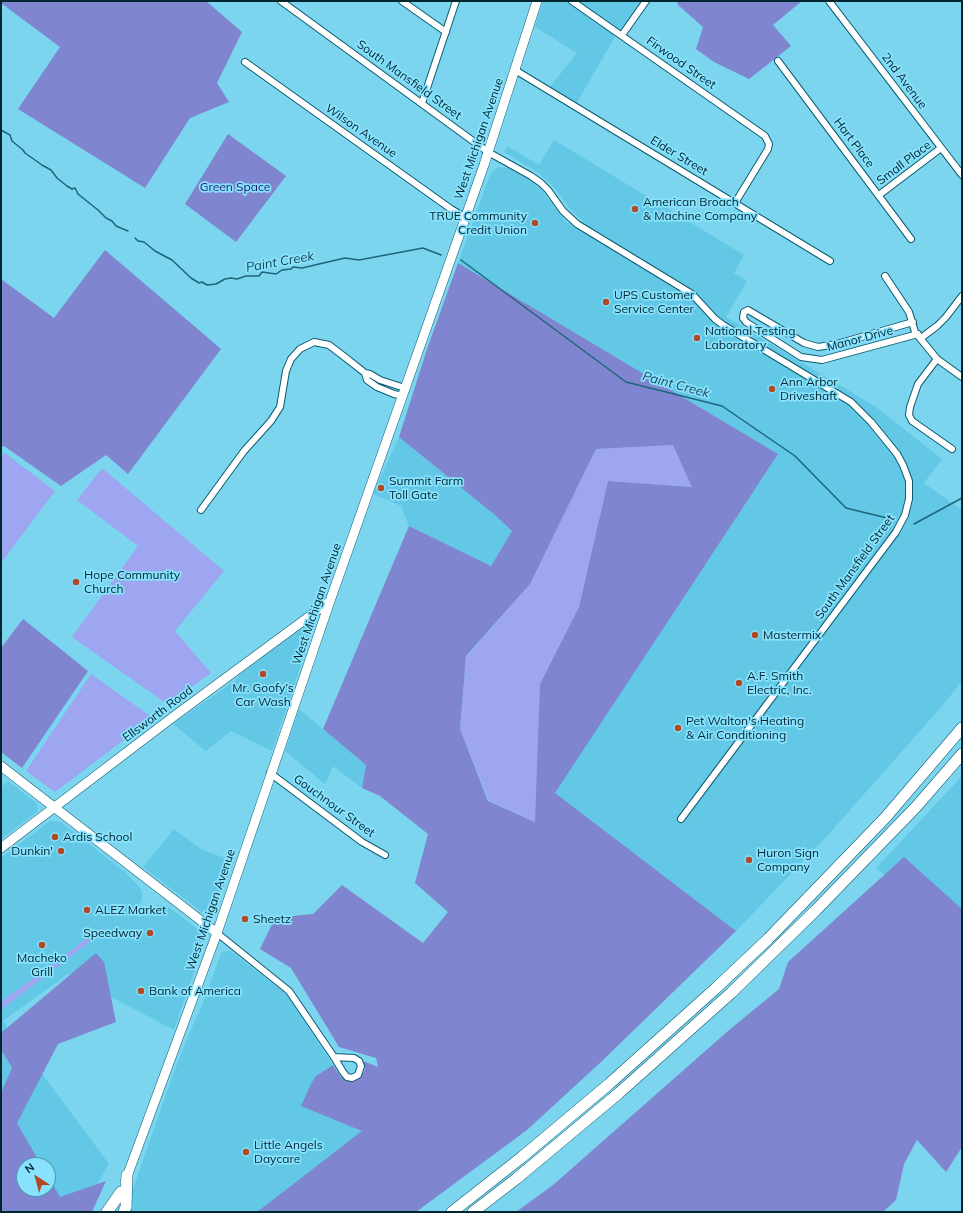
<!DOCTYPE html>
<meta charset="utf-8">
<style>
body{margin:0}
#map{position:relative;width:963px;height:1213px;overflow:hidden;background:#7bd5ef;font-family:Mulish,sans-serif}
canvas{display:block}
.frame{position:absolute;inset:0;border:2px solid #002630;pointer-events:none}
.north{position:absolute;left:16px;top:1157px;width:40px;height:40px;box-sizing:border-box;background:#88e2fd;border:1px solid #5297ab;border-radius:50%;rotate:324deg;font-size:11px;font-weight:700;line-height:16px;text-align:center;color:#002630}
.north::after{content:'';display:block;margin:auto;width:14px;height:18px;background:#b04924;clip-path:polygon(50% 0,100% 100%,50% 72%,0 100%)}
</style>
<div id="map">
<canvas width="963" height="1213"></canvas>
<div class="frame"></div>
<div class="north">N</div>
</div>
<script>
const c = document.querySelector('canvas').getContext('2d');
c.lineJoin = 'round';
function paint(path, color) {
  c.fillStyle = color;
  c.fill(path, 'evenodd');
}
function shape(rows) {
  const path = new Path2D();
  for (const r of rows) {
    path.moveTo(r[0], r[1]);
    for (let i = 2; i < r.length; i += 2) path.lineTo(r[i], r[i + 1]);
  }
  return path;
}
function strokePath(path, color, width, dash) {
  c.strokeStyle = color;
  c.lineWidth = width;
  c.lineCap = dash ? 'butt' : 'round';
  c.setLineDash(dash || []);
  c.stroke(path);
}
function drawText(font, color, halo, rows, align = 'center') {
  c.font = font + ' Mulish,sans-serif';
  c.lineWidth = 3.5;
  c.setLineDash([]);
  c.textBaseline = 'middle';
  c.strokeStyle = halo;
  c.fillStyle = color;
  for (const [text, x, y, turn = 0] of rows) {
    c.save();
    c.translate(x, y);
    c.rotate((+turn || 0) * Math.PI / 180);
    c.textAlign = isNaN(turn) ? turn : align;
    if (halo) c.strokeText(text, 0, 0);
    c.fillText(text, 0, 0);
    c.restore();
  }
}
const built = shape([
 [543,1,642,1,622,29,619,30,576,104,549,88,577,53,535,27],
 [554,140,744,255,734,273,747,281,726,317,876,407,942,459,924,483,962,510,962,681,943,705,828,835,736,931,554,793,635,667,778,454,458,263,490,175,497,167,509,168,532,180,545,194,566,222,578,229,583,221,572,211,552,185,540,174,504,152,507,146,539,165],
 [399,437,496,516,512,531,491,566,409,526,401,506,373,494],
 [305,627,310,630,310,638,272,751,231,731,206,751,173,724,233,682,244,671,298,629],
 [299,709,366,765,362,788,333,766,325,784,285,751],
 [962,776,962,935,876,868],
 [8,781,34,801,37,805,38,811,1,839,1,787],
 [50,821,57,821,62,823,124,871,140,888,142,892,142,901,134,910,139,918,155,906,159,905,166,905,203,933,205,940,174,1030,68,974,3,1021,109,1164,81,1212,1,1212,1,858],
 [24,1165,48,1165,48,1189,24,1189],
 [174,829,202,850,234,861,217,904,211,913,206,915,203,913,143,867],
 [229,950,287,995,333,1065,316,1076,363,1131,257,1212,125,1212,170,1083,188,1036,203,1003,220,956,221,953]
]);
const green = shape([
 [673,445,693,487,608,481,579,607,540,684,536,822,489,801,460,729,466,657,530,584,596,449],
 [5,453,55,491,1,563,1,456],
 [102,468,224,571,175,631,211,673,167,704,72,637,138,546,77,500],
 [91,674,153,718,55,792,26,771],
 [101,928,103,929,104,931,1,1010,1,1002]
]);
const forest = shape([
 [1,1,206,1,242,32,217,83,229,102,190,118,145,188,18,109,60,47,1,3],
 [677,1,802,1,773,25,791,46,749,79,714,62,696,49,703,27,678,5],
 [228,134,286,176,236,242,185,204],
 [105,250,221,349,128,474,106,455,61,486,4,446,1,447,1,279,54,318],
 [458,263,778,454,555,793,736,931,601,1062,527,1130,416,1212,257,1212,362,1131,301,1106,311,1084,316,1076,333,1065,341,1077,348,1081,352,1081,359,1078,364,1072,365,1068,363,1061,378,1067,376,1058,339,1047,291,968,260,949,275,918,313,914,342,885,423,943,448,912,415,883,428,834,380,796,362,788,366,765,323,729,409,526,491,566,512,531,496,516,399,437,427,349],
 [673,445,692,487,608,481,579,607,540,684,535,822,488,801,460,729,466,656,530,584,596,449],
 [23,619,88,671,22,768,1,752,1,648],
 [904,857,962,909,962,1147,946,1172,917,1140,904,1164,896,1200,883,1212,516,1212,553,1185,728,1031,779,989,788,962],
 [96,953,104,962,116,1022,58,1044,17,1123,41,1165,24,1165,24,1189,48,1189,48,1176,60,1197,106,1181,92,1212,1,1212,1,1093,12,1068,1,1049,1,1033]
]);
const stream = shape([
 [1,130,10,135,12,141,23,150,25,153,42,165,51,170,57,178,67,186,72,189,75,188,78,194,98,210,106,218,112,221,116,226,128,231],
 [135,238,138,241,144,242,155,251,172,260,191,278,199,283,202,282,207,285,216,284,225,279,231,278,237,279,246,276,259,276,262,272,276,274,282,270,291,269,293,267,302,268,345,258,359,260,423,248,441,255],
 [461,260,626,382,722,406,795,456,846,508,887,518],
 [914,524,962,498]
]);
const minor = shape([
 [281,1,488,152,531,176,541,183,548,190,563,211,577,224,692,294,715,319,723,325,851,402,871,422,897,454,903,465,909,481,909,499,905,515,896,532,681,819],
 [402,1,446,32],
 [572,1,765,136,769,144,768,149,735,203],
 [829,1,962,175],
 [622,35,646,1],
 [778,61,911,239],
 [245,62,451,209,465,217],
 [515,70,830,261],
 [422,103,456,1],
 [879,195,941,148],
 [885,276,909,312,915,332,937,359,962,377],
 [913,322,837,344,818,347,804,343,748,310,744,312,743,318,746,322,801,357,822,360,918,334],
 [921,338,937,326,946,317,962,296],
 [937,359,918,384,910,407,909,415,912,421,952,449],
 [365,373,367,380,377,387,394,394,403,396],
 [201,510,244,451,271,421,280,407,286,371,291,359,300,349,314,342,329,345,346,358,365,373,370,374,380,380,405,388],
 [270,773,362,842,385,855],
 [217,933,289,991,334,1057,343,1072,347,1077,352,1078,358,1075,361,1066,359,1061,354,1058,334,1057]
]);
const secondary = shape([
 [1,766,217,933],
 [1,848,173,717,330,601],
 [125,1182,217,933,330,601,484,165,537,1]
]);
const motorway = shape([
 [107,1212,121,1192],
 [124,1212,126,1207,127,1175],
 [452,1212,522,1157,609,1084,715,989,768,939,885,818,962,728],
 [473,1212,516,1179,619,1093,731,993,816,910,916,807,962,754]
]);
const markers = [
 [635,209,4,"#b04924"],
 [535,223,4,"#b04924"],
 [606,302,4,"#b04924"],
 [697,338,4,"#b04924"],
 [772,389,4,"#b04924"],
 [381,488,4,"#b04924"],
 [76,582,4,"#b04924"],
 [755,635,4,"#b04924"],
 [263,674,4,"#b04924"],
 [739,683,4,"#b04924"],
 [678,728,4,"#b04924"],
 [55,837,4,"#b04924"],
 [61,851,4,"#b04924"],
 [749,860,4,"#b04924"],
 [87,910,4,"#b04924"],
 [245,919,4,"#b04924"],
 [150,933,4,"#b04924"],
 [42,945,4,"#b04924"],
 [141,991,4,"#b04924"],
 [246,1152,4,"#b04924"]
];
const streetNames = [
 ["Firwood Street",681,63,35],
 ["South Mansfield Street",409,80,36],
 ["2nd Avenue",904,81,53],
 ["Wilson Avenue",361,131,35],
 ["West Michigan Avenue",479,139,-71],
 ["Hart Place",854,143,53],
 ["Elder Street",679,156,31],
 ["Small Place",904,163,-37],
 ["Manor Drive",860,339,-15],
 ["South Mansfield Street",855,567,-54],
 ["West Michigan Avenue",317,604,-71],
 ["Ellsworth Road",158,714,-37],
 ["Gouchnour Street",334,806,36],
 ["West Michigan Avenue",211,910,-71]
];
const parkNames = [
 ["Green Space",235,187]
];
const poiNames = [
 ["American Broach",643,202],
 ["& Machine Company",643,216],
 ["TRUE Community",527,216,"right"],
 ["Credit Union",527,230,"right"],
 ["UPS Customer",614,295],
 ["Service Center",614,309],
 ["National Testing",705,331],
 ["Laboratory",705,345],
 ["Ann Arbor",780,382],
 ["Driveshaft",780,396],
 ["Summit Farm",389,481],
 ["Toll Gate",389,495],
 ["Hope Community",84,575],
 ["Church",84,589],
 ["Mastermix",763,635],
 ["A.F. Smith",747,676],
 ["Electric, Inc.",747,690],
 ["Mr. Goofy’s",263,688,"center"],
 ["Car Wash",263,702,"center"],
 ["Pet Walton's Heating",686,721],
 ["& Air Conditioning",686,735],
 ["Ardis School",63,837],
 ["Dunkin'",53,851,"right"],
 ["Huron Sign",757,853],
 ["Company",757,867],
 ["ALEZ Market",95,910],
 ["Sheetz",253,919],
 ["Speedway",142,933,"right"],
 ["Macheko",42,958,"center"],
 ["Grill",42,972,"center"],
 ["Bank of America",149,991],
 ["Little Angels",254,1145],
 ["Daycare",254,1159]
];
const waterNames = [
 ["Paint Creek",280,262,-10],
 ["Paint Creek",676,385,15]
];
paint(built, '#62c8e5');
paint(green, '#9ea6f2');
paint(forest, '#7f85cf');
strokePath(stream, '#1d667a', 1.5);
strokePath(minor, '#0e5c6f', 8);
strokePath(secondary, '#0e5c6f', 10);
strokePath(motorway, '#0e5c6f', 12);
strokePath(minor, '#fff', 6);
strokePath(secondary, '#fff', 9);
strokePath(motorway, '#fff', 11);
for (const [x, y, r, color] of markers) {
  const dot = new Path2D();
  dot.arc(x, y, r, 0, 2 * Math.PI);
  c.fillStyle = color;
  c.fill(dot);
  strokePath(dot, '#88e2fd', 1.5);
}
drawText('12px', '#002630', '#88e2fd', streetNames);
drawText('12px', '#241a71', '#88e2fd', parkNames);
drawText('12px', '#002630', '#88e2fd', poiNames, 'left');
drawText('italic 13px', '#184956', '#88e2fd', waterNames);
</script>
